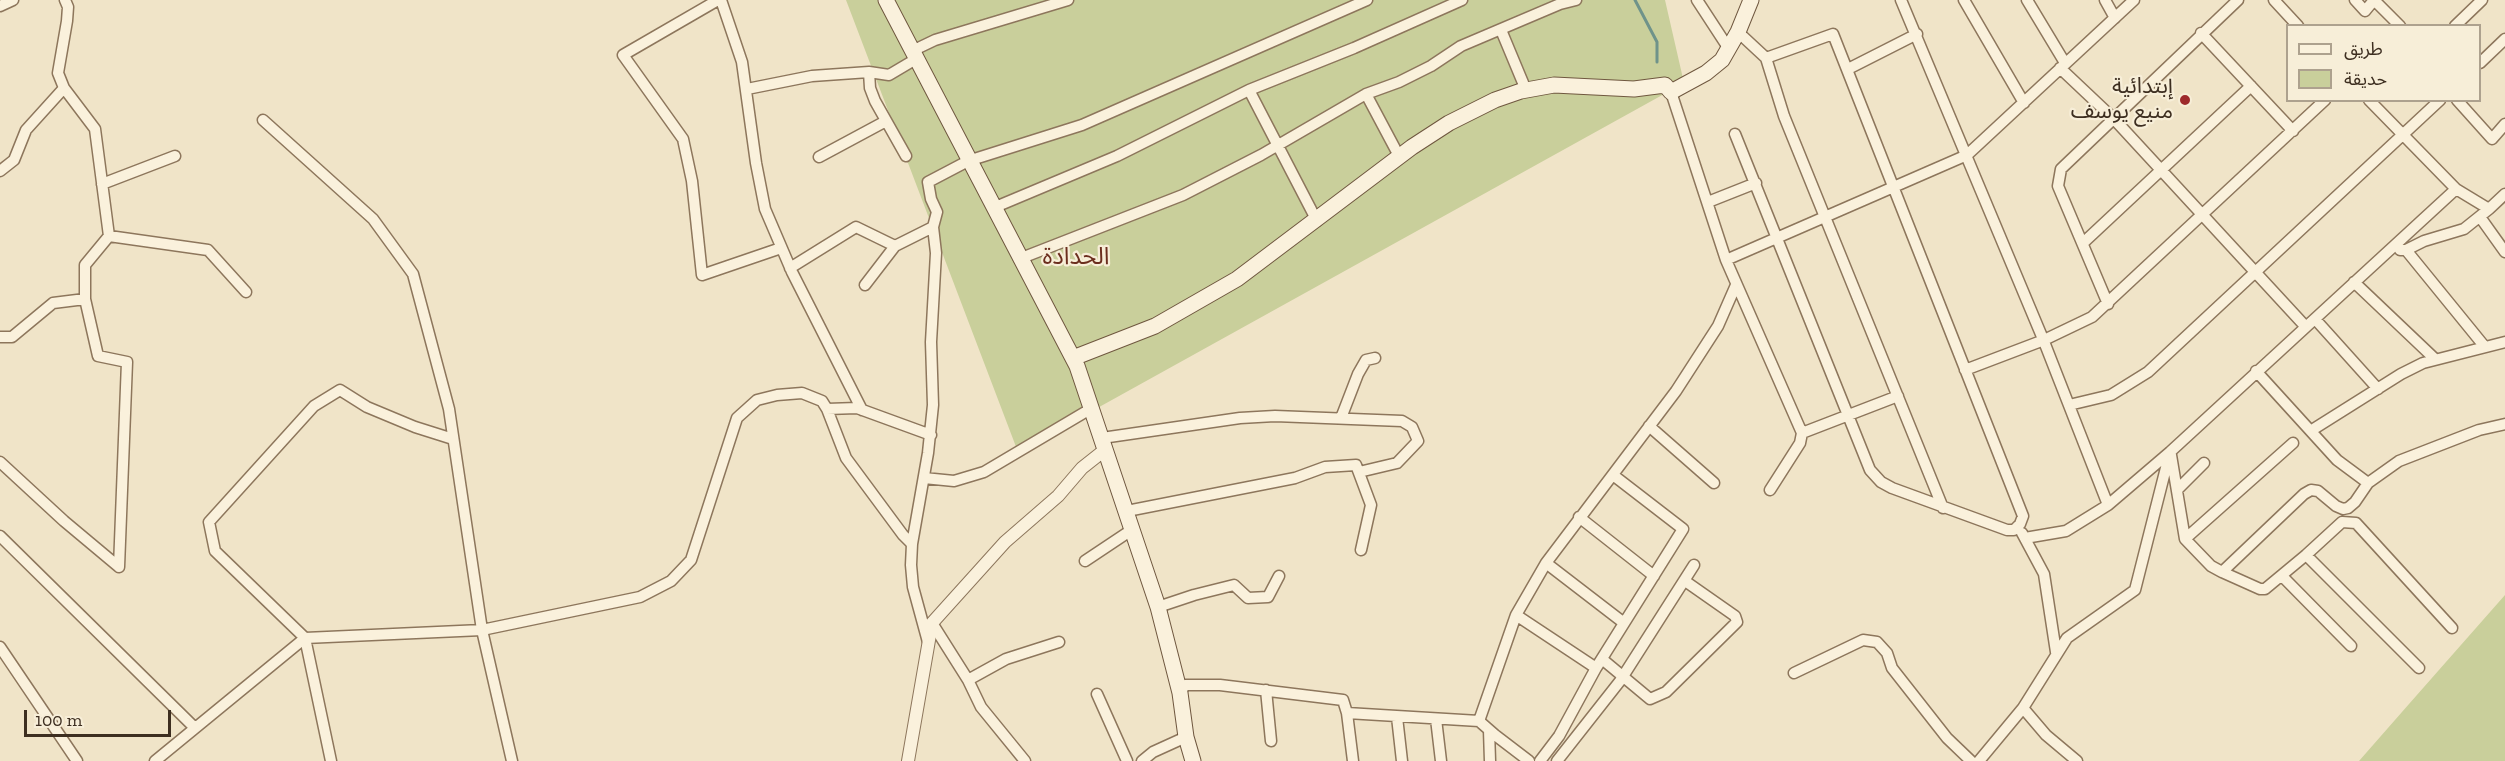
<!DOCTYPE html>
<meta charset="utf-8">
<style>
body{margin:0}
#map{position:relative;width:2505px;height:761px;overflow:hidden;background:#f0e4c8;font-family:"Zilla Slab","Noto Sans Arabic",serif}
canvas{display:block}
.legend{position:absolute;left:2286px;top:24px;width:195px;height:78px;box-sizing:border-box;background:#f7eed8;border:2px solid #ada18e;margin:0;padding:8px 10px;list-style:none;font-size:18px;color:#3d2e20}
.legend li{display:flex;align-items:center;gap:12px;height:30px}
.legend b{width:30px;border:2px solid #ada18e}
.scale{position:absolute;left:24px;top:710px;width:147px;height:27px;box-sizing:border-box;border:3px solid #3d2e20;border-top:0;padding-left:8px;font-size:18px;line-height:21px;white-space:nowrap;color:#3d2e20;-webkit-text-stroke:4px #f7eed8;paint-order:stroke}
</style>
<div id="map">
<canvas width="2505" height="761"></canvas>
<ul class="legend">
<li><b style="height:8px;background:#faf1dc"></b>طريق</li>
<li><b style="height:16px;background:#c9cf9b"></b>حديقة</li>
</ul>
<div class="scale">100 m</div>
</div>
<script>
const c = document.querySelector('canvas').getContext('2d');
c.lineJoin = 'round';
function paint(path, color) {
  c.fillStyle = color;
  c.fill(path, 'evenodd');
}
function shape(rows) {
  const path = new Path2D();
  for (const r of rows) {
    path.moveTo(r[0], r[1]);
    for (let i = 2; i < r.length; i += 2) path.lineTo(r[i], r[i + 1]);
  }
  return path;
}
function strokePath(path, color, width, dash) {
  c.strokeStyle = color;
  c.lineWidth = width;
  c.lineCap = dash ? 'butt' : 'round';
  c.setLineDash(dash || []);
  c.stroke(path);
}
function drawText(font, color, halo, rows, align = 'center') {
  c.font = font + ' "Zilla Slab","Noto Sans Arabic",serif';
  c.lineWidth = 4.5;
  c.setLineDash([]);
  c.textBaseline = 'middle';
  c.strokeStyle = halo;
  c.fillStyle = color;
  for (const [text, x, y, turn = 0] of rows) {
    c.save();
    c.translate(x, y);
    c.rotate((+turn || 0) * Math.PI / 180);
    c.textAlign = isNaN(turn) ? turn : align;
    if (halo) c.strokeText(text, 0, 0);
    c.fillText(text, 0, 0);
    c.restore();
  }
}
const green = shape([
 [846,0,1665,0,1684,83,1018,452],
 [2505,595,2505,761,2359,761,2409,704]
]);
const stream = shape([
 [1635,0,1657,42,1657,62]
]);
const minor = shape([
 [65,0,68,7,67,21,58,73,64,88,95,129,109,236,85,265,85,299,98,356,127,362,119,567],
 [718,0,623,55,683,139,692,181,702,275,781,248],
 [721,0,742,62,756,163,765,209,792,272,862,410],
 [1697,0,1729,49],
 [1901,0,2043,339,2108,505],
 [1964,0,2024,103],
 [2027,0,2065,63],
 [2105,0,2115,18],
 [2274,0,2298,26],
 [2355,0,2365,11,2374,0],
 [2374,0,2400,26],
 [0,6,13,0],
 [2455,26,2482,0],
 [1501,30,1526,90],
 [1738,32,1766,58,1784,116,1943,508],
 [2201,33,2293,131],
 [912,51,935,40,1068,0],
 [2480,63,2505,39],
 [2060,68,2114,119,2305,326],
 [1848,69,1917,34],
 [869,72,870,88,875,101,906,156],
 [747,89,812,76,869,72,889,75,916,59],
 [1249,90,1317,221],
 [1671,92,1726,260,1802,433,1800,443,1770,490],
 [1366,94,1399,156],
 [2369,100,2456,189,2489,209,2505,194],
 [2457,100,2492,139,2505,124],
 [263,120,373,219,413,274,449,409,482,630,512,761],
 [1735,134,1870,470,1881,482,1892,488,2007,530,2014,530,2020,524,2023,516,1833,34,1766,58],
 [819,157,886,121],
 [0,171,14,160,26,130,64,88],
 [102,184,175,156],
 [1708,202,1756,183],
 [993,208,1117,156,1249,90,1354,48,1462,0],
 [2480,217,2505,252],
 [109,236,208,250,246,292],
 [2083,243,2251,86],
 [2400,250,2406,250,2424,241,2464,229,2489,209],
 [2406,250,2485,347],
 [1019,259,1183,195,1261,155,1366,94,1399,82,1431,66,1461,46,1560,4,1576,0],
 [1726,260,1967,155,2134,0],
 [790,268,856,227,895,246,933,227],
 [2354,282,2434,358],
 [865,285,895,246],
 [2108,304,2058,186,2061,169,2238,0],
 [2315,319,2378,389],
 [0,337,12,337,53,303,85,299],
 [1965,370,2044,340,2092,317,2325,100],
 [2256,371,2337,460,2368,483,2399,461,2479,430,2505,424],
 [2069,405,2111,395,2148,372,2440,100],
 [827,409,857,408,931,435],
 [1341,418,1358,374,1366,360,1375,358],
 [1649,426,1714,483],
 [2312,430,2401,374,2423,363,2505,342],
 [1802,433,1898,396],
 [1102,438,1240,418,1275,416,1402,421,1412,427,1418,441,1397,463,1359,472],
 [2171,455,2185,539,2211,566,2222,572,2304,494,2311,490,2318,491,2336,506,2343,509,2348,508,2355,502,2368,483],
 [0,462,64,521,119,567],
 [924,478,954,481,984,472,1092,408],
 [2178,489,2204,463],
 [1127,511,1295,478,1325,467,1356,465,1371,505,1361,550],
 [1579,517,1654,576],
 [2022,533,2044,574,2056,652],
 [0,536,195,728],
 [2025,538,2066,531,2108,505,2170,452,2456,189],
 [2185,539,2293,443],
 [2306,555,2419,668],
 [1085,561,1133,529],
 [1546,563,1624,623],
 [2222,572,2260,589,2265,589,2306,555,2342,522,2356,523,2452,628],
 [2282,576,2351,646],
 [1158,607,1194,595,1234,585,1248,598,1268,597,1279,576],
 [1516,615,1596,668],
 [932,623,968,680,981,707,1025,761],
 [928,642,913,587,911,565,912,544,928,453,933,405,931,342,936,253,933,227,937,212,931,199,928,182,968,161,1082,125,1367,0],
 [0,647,77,761],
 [1602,659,1650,699,1666,692,1737,622,1735,616,1685,581],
 [1794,673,1863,640,1877,642,1887,653,1892,668,1947,738,1971,761],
 [968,680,1006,659,1059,642],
 [1266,690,1271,741],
 [1180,693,1185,685,1220,685,1343,700,1347,713,1479,721,1495,735,1529,761],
 [1097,694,1127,761],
 [2023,708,2046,735,2077,761],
 [1347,713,1353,761],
 [1397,717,1402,761],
 [1436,719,1441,761],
 [1479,721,1516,615,1546,563,1676,391,1718,326,1736,285],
 [1489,730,1490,761],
 [155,761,305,638,482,630,640,597,671,581,691,560,737,418,757,400,777,395,802,393,822,401,827,409,846,458,903,535,912,544],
 [331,761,305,638,215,551,209,522,314,406,340,390,367,407,415,427,453,439],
 [1142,761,1153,752,1186,737],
 [1540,761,1559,736,1596,668,1683,529,1613,475],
 [1557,761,1620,681,1694,565],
 [1979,761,2023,708,2067,638,2135,590,2170,452]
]);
const tertiary = shape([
 [908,761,932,623,1005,542,1058,496,1082,468,1106,449]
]);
const secondary = shape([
 [886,0,1077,366,1158,607,1180,693,1186,737,1193,761],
 [1073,358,1155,326,1237,279,1412,147,1449,123,1495,100,1521,91,1554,85,1634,89,1665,85,1671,92,1706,73,1722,60,1738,32,1751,0]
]);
const markers = [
 [2185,100,6,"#9e2a2b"]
];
const poiNames = [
 ["إبتدائية",2173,87],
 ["منيع يوسف",2173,112]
];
const neighbourhoodNames = [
 ["الحدادة",1076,257]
];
paint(green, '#c9cf9b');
strokePath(stream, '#6f938a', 3);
strokePath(minor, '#8d765c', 13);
strokePath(tertiary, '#8d765c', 14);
strokePath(secondary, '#6f573f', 17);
strokePath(minor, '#faf1dc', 10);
strokePath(tertiary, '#faf1dc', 12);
strokePath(secondary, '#faf1dc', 15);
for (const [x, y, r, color] of markers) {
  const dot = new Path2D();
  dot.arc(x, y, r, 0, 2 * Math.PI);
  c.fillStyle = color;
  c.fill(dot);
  strokePath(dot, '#f7eed8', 2);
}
drawText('22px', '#3d2e20', '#f7eed8', poiNames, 'right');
drawText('24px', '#6b2e1e', '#f7eed8', neighbourhoodNames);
</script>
